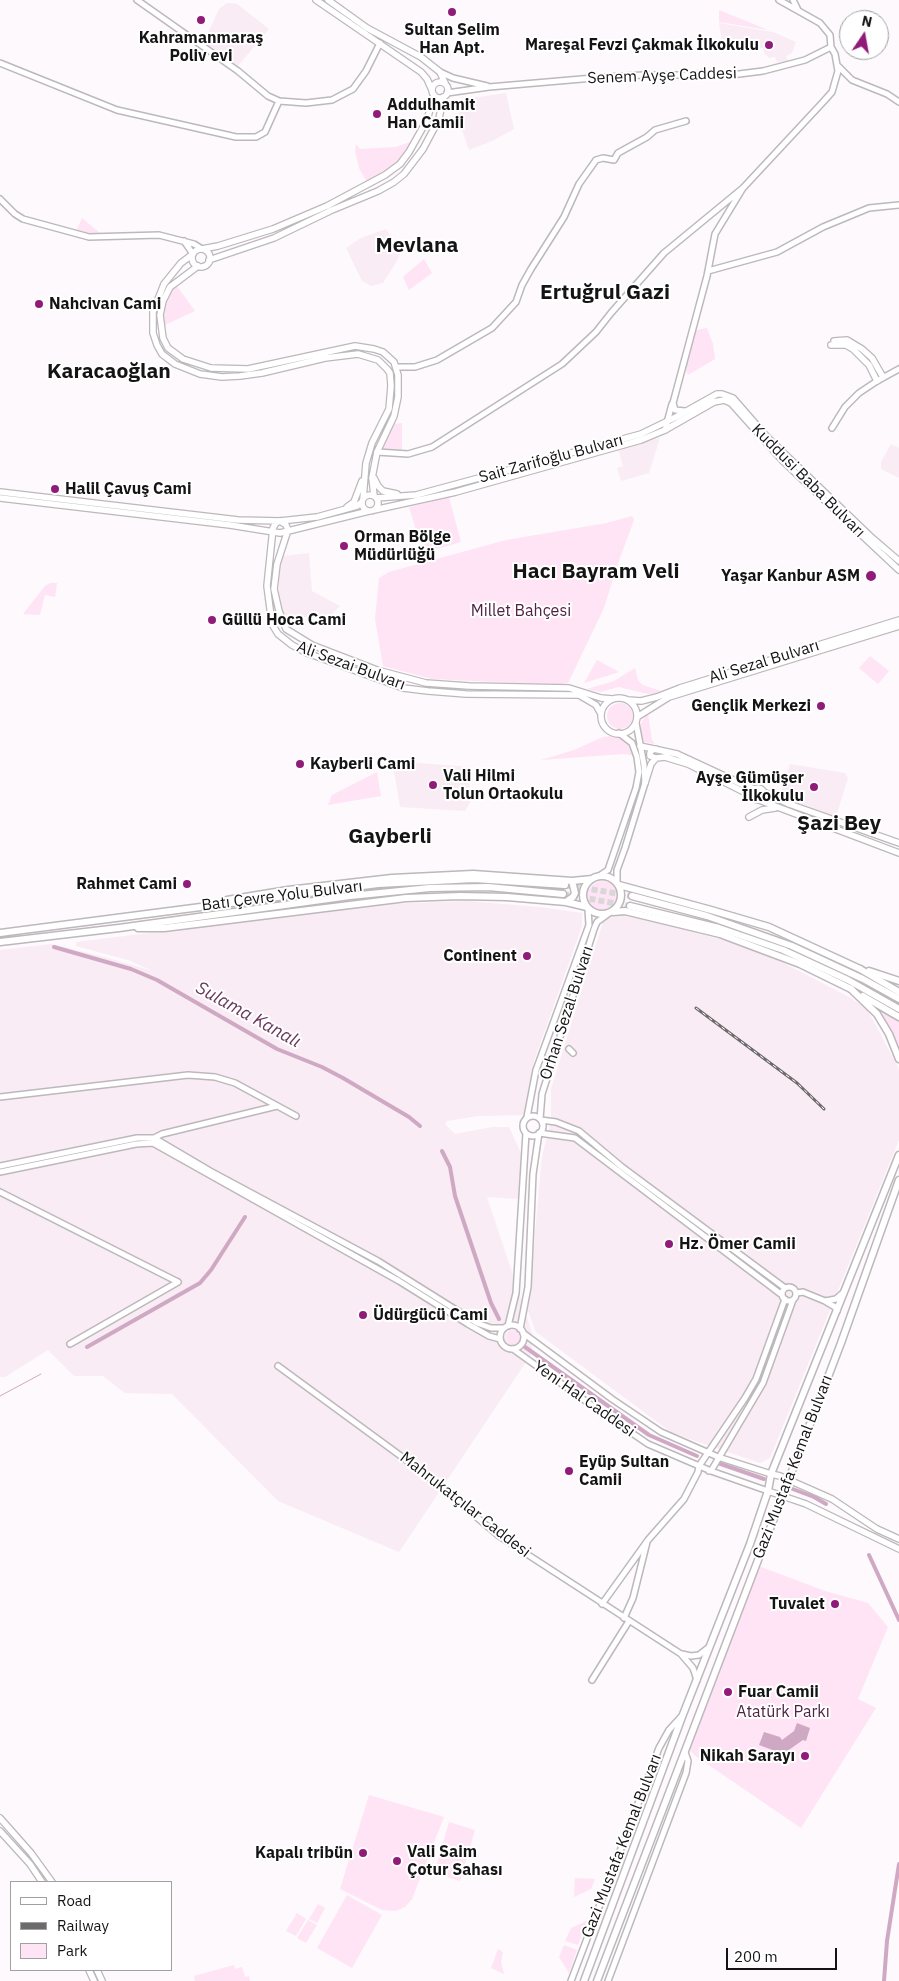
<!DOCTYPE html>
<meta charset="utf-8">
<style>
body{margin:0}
#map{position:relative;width:899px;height:1981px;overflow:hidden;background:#fdf9fc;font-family:"IBM Plex Sans",sans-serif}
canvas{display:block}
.legend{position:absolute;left:10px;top:1881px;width:162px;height:90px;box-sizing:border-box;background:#fff;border:1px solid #a1a1a1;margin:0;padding:6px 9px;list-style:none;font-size:15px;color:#151415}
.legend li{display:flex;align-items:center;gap:10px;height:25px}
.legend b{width:25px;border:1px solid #a1a1a1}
.north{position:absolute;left:839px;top:10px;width:50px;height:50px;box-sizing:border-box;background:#fff;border:1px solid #a1a1a1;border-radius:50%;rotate:12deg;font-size:14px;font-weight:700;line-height:20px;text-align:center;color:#151415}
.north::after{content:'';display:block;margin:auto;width:18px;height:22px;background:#911b79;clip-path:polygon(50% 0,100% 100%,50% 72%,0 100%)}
.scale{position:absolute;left:726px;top:1948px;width:111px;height:22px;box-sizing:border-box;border:2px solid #151415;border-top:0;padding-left:6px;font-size:15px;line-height:18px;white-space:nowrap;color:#151415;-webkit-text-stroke:4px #fff;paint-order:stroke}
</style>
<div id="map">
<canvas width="899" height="1981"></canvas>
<ul class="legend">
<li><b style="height:6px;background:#fff"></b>Road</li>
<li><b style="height:6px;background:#6c6a6b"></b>Railway</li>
<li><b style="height:14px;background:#fee4f5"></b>Park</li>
</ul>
<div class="north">N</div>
<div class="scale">200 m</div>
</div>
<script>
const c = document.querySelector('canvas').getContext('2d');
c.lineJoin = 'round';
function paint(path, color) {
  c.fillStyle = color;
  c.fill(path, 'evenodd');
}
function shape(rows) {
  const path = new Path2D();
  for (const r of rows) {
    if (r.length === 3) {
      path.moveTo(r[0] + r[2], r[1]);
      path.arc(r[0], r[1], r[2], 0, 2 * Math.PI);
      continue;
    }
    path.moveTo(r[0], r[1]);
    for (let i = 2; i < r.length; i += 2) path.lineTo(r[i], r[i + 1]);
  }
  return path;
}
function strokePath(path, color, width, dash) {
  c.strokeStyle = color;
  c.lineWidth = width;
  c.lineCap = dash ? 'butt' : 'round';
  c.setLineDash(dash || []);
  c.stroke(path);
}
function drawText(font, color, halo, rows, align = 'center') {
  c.font = font + ' "IBM Plex Sans",sans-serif';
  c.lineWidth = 4;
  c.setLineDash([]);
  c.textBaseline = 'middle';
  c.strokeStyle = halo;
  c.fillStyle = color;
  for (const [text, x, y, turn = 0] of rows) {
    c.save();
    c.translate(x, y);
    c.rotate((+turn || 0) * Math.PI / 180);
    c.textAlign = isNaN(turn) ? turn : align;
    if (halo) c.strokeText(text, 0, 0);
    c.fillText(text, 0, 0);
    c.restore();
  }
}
const built = shape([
 [227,3,237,4,269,29,238,66,204,42,219,9],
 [719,23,773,32,796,42,792,53,786,56,788,61,777,62,775,57,768,58,767,55,765,55,763,48,722,42],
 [506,93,514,129,494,140,469,150,457,116,467,99],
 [386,229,401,252,397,261,383,283,371,286,362,281,346,248,361,238],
 [660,438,649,473,621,481,617,468,623,466,618,449],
 [891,444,899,448,899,478,881,469,881,462],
 [309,553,312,591,340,606,329,617,284,617,279,592,278,575,283,556],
 [406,762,469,767,470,803,465,811,400,807,393,765],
 [790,764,845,773,848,778,836,817,780,795],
 [468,901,539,907,582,913,582,926,534,1061,524,1115,478,1116,447,1121,445,1124,455,1134,492,1127,509,1127,521,1153,519,1199,487,1197,528,1320,532,1333,532,1353,399,1552,278,1501,172,1394,125,1393,103,1376,74,1376,48,1350,5,1377,0,1377,0,950,51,944,108,958,153,971,128,960,76,946,76,942,385,904],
 [627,914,726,941,776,959,851,998,867,1009,899,1069,899,1140,770,1458,760,1463,672,1433,536,1332,528,1311,542,1156,551,1121,551,1089,604,919]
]);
const green = shape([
 [719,10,768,30,719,22],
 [410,142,410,144,398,162,386,171,368,181,365,179,359,168,355,151,356,144,360,149,396,147],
 [82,218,100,233,98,235,89,235,76,232],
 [424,259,432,273,409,290,403,277],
 [177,286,195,311,165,325,163,318,168,297,174,287],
 [707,328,713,344,715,359,688,375,685,369,696,330],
 [402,423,402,451,384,451,381,448,393,424],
 [449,497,461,542,423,553,409,507],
 [632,516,634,520,617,566,604,608,568,683,559,685,432,679,383,666,375,619,379,578,389,572,506,540,607,523],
 [50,583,57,583,55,597,45,595,40,615,23,614,45,586],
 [870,656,889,671,878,684,859,668],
 [597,660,619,672,584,683],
 [635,668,638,680,643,685,664,692,648,694,619,687,600,692,587,689,614,681],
 [620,716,13],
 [648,713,652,740,655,744,643,742,641,736,641,723],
 [612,736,623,738,632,746,634,757,631,755,623,754,541,760,574,750,603,737],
 [377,772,381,796,328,805,332,795],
 [603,897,16],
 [870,1003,899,1020,899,1051],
 [514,1338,7],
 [756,1565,825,1591,868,1603,888,1627,858,1699,876,1708,801,1828,694,1755,688,1748],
 [369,1795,444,1817,412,1899,405,1907,396,1911,382,1910,340,1889],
 [449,1822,475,1830,460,1881,434,1873],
 [575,1878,595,1879,591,1889,574,1897],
 [347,1895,382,1915,352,1968,317,1948],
 [318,1904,325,1908,317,1923,309,1919],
 [297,1913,306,1919,296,1936,286,1931],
 [308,1920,317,1925,306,1943,297,1938],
 [588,1920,578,1945,565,1941,571,1928],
 [564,1945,577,1950,569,1973,559,1957],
 [498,1949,503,1952,501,1962,504,1974,491,1968],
 [234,1965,235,1969,242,1967,245,1977,249,1976,250,1981,195,1981,194,1976]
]);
const water = shape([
 [797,1723,810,1728,806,1741,803,1740,783,1754,759,1745,764,1732,780,1737,782,1740,794,1731]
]);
const stream = shape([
 [0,1396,41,1374]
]);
const canal = shape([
 [54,947,131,969,157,980,277,1049,322,1067,343,1078,409,1117,420,1126],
 [442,1151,450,1167,455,1196,491,1303,499,1319],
 [87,1347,200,1283,211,1270,245,1217],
 [525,1347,649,1435,697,1456],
 [718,1463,764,1479],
 [790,1488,814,1497,826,1504],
 [869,1555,899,1620],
 [884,1981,887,1941,899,1864]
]);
const trunkTunnel = shape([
 [565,885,632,896],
 [563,894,630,906]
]);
const tertiary = shape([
 [137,0,238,71,268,96,279,101,306,103,332,100,353,89,366,71,380,43],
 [793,0,798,10],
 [0,63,117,110,236,137,256,137,265,132,279,101],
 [837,65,852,80,887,94,899,102],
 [440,72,453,78,487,86],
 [447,93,489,87,605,77,644,75,731,75,763,71,805,60,831,47],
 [0,199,15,214,23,219,89,237,159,235,194,244,202,249],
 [184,241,193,254],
 [708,271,777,252,823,227,869,208,899,205],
 [396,367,415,367,437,360,492,328,516,302,522,285,531,269,564,217,579,184,596,160,603,158,614,160,618,153,647,137,655,130,686,121],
 [685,411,675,410,673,403,707,276,715,234,743,188],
 [832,428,845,407,859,393,877,381,899,369],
 [665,430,672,404],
 [377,452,408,454,432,447,562,364,596,332,611,313,664,253,743,188,824,101,832,92,838,71,835,54,831,47,830,35,820,23,779,0],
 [599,876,608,870,636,788,639,772,637,757,632,743,619,733],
 [617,883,617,870,625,848,645,783,644,765,636,723],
 [569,1049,573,1053],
 [0,1097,188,1075,215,1077,235,1083,296,1116],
 [533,1126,10],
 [527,1117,536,1070,589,925,588,909],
 [540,1119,542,1094,594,929,597,922,608,914],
 [541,1120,556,1122,579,1131,622,1167,785,1288],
 [154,1138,162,1134,277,1106],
 [0,1166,137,1138,154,1138,210,1171,378,1261,477,1323,491,1328,504,1328],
 [0,1172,136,1144,153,1143,399,1281,468,1324,489,1336,500,1339],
 [0,1192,178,1282],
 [789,1294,7],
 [797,1293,803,1292,825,1301],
 [837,1311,835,1307,825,1301,836,1299,844,1292],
 [512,1337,12],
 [508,1326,516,1293,526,1133],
 [520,1329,528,1287,533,1174,539,1133,575,1138,782,1295],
 [523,1333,612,1399,661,1432,718,1457,771,1474],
 [70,1344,178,1282],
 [513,1349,594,1407,648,1444,711,1471,768,1491],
 [278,1366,424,1473,499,1536,681,1654,693,1668,697,1680],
 [709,1471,711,1471,763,1383,793,1300],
 [602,1604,648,1540,684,1499,698,1472,699,1466,745,1398,756,1379,785,1299],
 [624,1618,633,1598,647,1542],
 [682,1654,691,1656,699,1655,708,1648],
 [592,1680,629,1621],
 [571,1981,659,1748,669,1730,681,1717],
 [608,1981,686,1773,688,1761,685,1752]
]);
const secondary = shape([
 [316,0,421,72,427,79,432,90],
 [328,0,367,28,421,57,440,72,445,83],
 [440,90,8],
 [202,249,218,246,273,229,327,206,385,175,400,164,409,152,427,120,434,95],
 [201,258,9],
 [193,254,181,263,164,284,153,312,153,333,157,345,162,354,175,364,200,374,222,377,240,376,262,373,325,358,358,354,378,360,387,369,390,373,391,386,389,409,372,443,366,463,363,499],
 [209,260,274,238,332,210,378,191,394,182,404,174,423,149,439,119,443,97],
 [198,266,170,287,163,301,160,315,163,338,168,348,183,359,211,368,248,369,355,346,374,349,383,352,394,362,398,375,398,397,394,416,377,452,372,478,374,496],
 [834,341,847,340,862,349,872,358,883,377],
 [831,345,846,345,853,349,869,365,877,381],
 [374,478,378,486,383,491,397,494],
 [0,492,238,520,280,521,317,517,357,506,362,502],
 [370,503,8],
 [0,498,230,525,280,533,369,511],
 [376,498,416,495,641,434,676,417,717,394,722,394,733,398,767,437,870,536,899,561],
 [347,507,354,502,362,481],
 [374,510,456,492,641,440,665,430,714,402,724,400,731,403,782,460,805,482,899,570],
 [280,521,276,523,273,528,267,586,272,624,278,634,292,645,307,653,403,688,428,691,466,694,579,695,596,705,601,714],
 [280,521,286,525,288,530,277,564,274,589,279,611,286,629,312,645,377,670,426,683,469,686,569,688,601,698,612,699],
 [619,716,18],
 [628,700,641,701,657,697,680,688,899,620],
 [637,717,669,697,899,626],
 [640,746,677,754,746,786,755,789],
 [656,758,650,756,650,753,652,750,656,749],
 [645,783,651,764,656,758,665,757,688,764,752,796],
 [758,794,6],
 [764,792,789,804,899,843],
 [759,800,899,853],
 [749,817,762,810,775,808],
 [771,1474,780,1476,832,1499,877,1529,899,1539],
 [768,1491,806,1504,899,1549],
 [0,1818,31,1853,52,1882],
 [0,1831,30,1864,42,1882],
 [89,1970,94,1981],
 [97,1970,102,1981]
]);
const primary = shape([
 [602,895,19],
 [619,885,711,910,769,927,860,969],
 [566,902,573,897,575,893,572,881],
 [221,903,227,900,288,890,392,878,473,874,572,881,592,879],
 [613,912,625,911,720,934,800,964,851,989],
 [138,928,164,928,406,898,460,896,507,897,566,902,587,907]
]);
const trunk = shape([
 [632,896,707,916,792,946,863,979,899,999],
 [630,906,719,928,783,950,848,980,899,1009],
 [0,933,378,884,474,879,565,885],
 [0,942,119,928,350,896,430,888,488,887,563,894],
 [860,969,899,992],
 [869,971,899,981],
 [851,989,877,1014,889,1034,899,1059],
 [863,996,899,1017],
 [584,1981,682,1717,750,1544,768,1491,771,1474,899,1155],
 [597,1981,841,1343,899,1180]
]);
const rail = shape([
 [696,1008,797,1083,824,1109]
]);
const markers = [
 [452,12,5,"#911b79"],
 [201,20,5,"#911b79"],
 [769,45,5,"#911b79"],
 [377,114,5,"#911b79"],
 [39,304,5,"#911b79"],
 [55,489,5,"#911b79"],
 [344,546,5,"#911b79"],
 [871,576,6,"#911b79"],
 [212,620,5,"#911b79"],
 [821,706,5,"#911b79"],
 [300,764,5,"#911b79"],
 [433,785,5,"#911b79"],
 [814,787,5,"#911b79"],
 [187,884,5,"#911b79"],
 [527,956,5,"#911b79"],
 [669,1244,5,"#911b79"],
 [363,1315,5,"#911b79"],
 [569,1471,5,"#911b79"],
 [835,1604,5,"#911b79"],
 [728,1692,5,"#911b79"],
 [805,1756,5,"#911b79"],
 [363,1853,5,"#911b79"],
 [397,1861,5,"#911b79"]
];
const poiNames = [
 ["Sultan Selim",452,30,"center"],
 ["Han Apt.",452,48,"center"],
 ["Kahramanmaraş",201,38,"center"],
 ["Poliv evi",201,56,"center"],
 ["Mareşal Fevzi Çakmak İlkokulu",759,45,"right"],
 ["Addulhamit",387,105],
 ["Han Camii",387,123],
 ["Nahcivan Cami",49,304],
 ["Halil Çavuş Cami",65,489],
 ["Orman Bölge",354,537],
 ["Müdürlüğü",354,555],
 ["Yaşar Kanbur ASM",860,576,"right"],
 ["Güllü Hoca Cami",222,620],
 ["Gençlik Merkezi",811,706,"right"],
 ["Kayberli Cami",310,764],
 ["Vali Hilmi",443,776],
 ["Tolun Ortaokulu",443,794],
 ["Ayşe Gümüşer",804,778,"right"],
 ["İlkokulu",804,796,"right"],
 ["Rahmet Cami",177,884,"right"],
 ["Continent",517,956,"right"],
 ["Hz. Ömer Camii",679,1244],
 ["Üdürgücü Cami",373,1315],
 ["Eyüp Sultan",579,1462],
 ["Camii",579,1480],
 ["Tuvalet",825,1604,"right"],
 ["Fuar Camii",738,1692],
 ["Nikah Sarayı",795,1756,"right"],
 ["Vali Saim",407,1852],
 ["Çotur Sahası",407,1870],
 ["Kapalı tribün",353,1853,"right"]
];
const streetNames = [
 ["Senem Ayşe Caddesi",662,76,-2],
 ["Sait Zarifoğlu Bulvarı",551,459,-15],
 ["Kuddusi Baba Bulvarı",808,481,45],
 ["Ali Sezal Bulvarı",764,662,-17],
 ["Ali Sezai Bulvarı",351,666,20],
 ["Batı Çevre Yolu Bulvarı",282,896,-7],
 ["Orhan Sezal Bulvarı",567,1013,-72],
 ["Yeni Hal Caddesi",584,1399,35],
 ["Gazi Mustafa Kemal Bulvarı",793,1467,-69],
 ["Mahrukatçılar Caddesi",465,1505,38],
 ["Gazi Mustafa Kemal Bulvarı",622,1846,-69]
];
const parkNames = [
 ["Millet Bahçesi",521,611],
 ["Atatürk Parkı",783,1712]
];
const waterNames = [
 ["Sulama Kanalı",248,1015,29]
];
const districtNames = [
 ["Mevlana",417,246],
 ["Ertuğrul Gazi",605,293],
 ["Karacaoğlan",109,372],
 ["Hacı Bayram Veli",596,572],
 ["Şazi Bey",839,824],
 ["Gayberli",390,837]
];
paint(built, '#f9ecf4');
paint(green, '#fee4f5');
paint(water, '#cfa9c3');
strokePath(stream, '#cfa9c3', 1);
strokePath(canal, '#cfa9c3', 4);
strokePath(trunkTunnel, '#dad7d9', 6, [6, 3]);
strokePath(tertiary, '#bdb8bb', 8);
strokePath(secondary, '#bdb8bb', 8);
strokePath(primary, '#bdb8bb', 9);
strokePath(trunk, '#bdb8bb', 9);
strokePath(tertiary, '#fff', 5);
strokePath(secondary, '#fff', 5.5);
strokePath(primary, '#fff', 6);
strokePath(trunk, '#fff', 6);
strokePath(rail, '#6c6a6b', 3);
strokePath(rail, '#fff', 1, [4]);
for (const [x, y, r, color] of markers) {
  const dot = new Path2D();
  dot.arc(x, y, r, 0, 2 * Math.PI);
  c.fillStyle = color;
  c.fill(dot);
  strokePath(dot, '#fff', 2);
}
drawText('bold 16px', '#151415', '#fff', poiNames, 'left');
drawText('16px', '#151415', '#fff', streetNames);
drawText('16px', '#512245', '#fff', parkNames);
drawText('italic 18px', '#6a395d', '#fff', waterNames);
drawText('bold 21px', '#151415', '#fff', districtNames);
</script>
